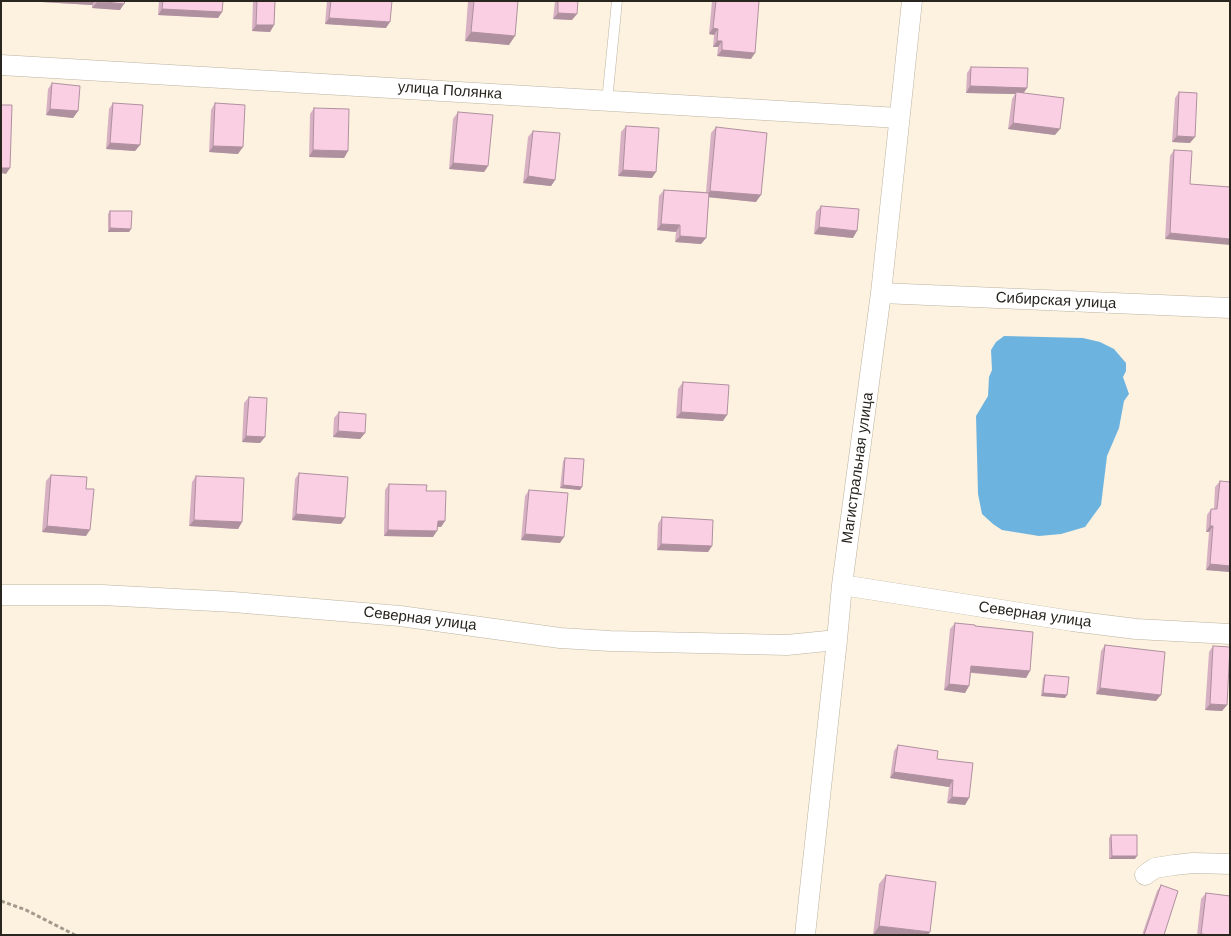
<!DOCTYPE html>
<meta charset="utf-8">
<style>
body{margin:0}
#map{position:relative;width:1231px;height:936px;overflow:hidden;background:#fcf2df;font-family:Helvetica,sans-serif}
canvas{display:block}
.frame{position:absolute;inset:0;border:2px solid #29251f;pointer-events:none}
</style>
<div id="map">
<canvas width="1231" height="936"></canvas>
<div class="frame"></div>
</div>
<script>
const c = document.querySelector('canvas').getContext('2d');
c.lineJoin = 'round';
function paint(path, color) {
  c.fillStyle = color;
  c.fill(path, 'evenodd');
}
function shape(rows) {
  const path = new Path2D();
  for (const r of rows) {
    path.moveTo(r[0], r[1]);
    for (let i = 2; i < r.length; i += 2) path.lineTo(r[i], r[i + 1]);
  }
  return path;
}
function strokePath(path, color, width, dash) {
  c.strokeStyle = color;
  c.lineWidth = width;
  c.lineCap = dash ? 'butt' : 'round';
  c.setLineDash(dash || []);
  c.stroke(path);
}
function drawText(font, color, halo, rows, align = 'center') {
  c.font = font + ' Helvetica,sans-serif';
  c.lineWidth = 4;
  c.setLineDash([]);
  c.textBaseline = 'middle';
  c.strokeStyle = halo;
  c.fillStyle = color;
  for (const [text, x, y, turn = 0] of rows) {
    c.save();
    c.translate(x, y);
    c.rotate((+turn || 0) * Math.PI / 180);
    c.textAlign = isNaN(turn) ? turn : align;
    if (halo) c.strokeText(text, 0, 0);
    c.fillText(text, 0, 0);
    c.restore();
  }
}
const water = shape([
 [1004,336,1083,338,1100,342,1114,349,1126,363,1126,371,1123,377,1129,394,1124,401,1119,428,1107,456,1101,505,1085,527,1061,534,1039,536,1002,530,993,524,982,514,978,494,976,416,988,396,989,377,992,370,991,350,996,342]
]);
const path = shape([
 [1,901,26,910,75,935]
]);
const lane = shape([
 [607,101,617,1]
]);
const street = shape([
 [1,65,899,118],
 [881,293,1230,308],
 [842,585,1072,621,1136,629,1230,634],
 [1,595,102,595,233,602,400,616,560,638,610,641,787,645,837,640],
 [1145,875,1155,868,1174,865,1193,863,1230,864],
 [805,935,837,640,842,585,881,293,912,1]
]);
const wall = shape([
 [25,1,125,1,120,10,92,8,92,5],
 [159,1,223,1,222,12,218,18,158,15],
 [253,1,275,1,274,25,270,32,252,31],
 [327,1,392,1,386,28,325,24],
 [468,1,518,1,509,45,465,41],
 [555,1,578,1,572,20,553,19],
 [712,1,759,1,751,59,717,56,718,47,713,47,714,35,709,34],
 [971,67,1027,88,1023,93,1055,135,1008,129,1012,99,1015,94,966,93,967,73],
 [52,83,78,111,73,118,46,115,48,89],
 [1179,92,1190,143,1172,142,1175,98],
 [113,103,140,145,135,151,106,149,109,109],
 [215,103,238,154,209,152,211,110],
 [314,108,348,151,344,158,309,157,310,114],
 [458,112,488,166,484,172,449,169,453,119],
 [626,126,652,178,618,176,621,132],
 [716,127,756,202,709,197,706,238,701,244,675,242,676,232,657,230,659,196,664,190,706,192,711,133],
 [533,131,555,180,551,186,523,183,528,137],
 [1174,150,1190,184,1230,187,1165,239,1170,156],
 [821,206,853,238,814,234,816,212],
 [110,211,131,229,129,232,108,232,108,214],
 [683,382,723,421,676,418,678,389],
 [249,397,265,437,260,443,242,442,244,403],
 [339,412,365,433,360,439,333,437,334,418],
 [565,458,582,487,580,490,560,488,563,461],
 [299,473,341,524,292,520,295,479],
 [51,475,86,489,86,536,42,532,46,481],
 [196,476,242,522,238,529,189,526,192,482],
 [1220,481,1230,572,1206,570,1209,532,1206,532,1207,515,1211,509,1214,509,1215,487],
 [389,484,426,491,445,521,441,527,438,527,433,537,384,536,385,490],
 [529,490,560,543,521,540,525,496],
 [662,517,712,546,708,552,657,550,658,524],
 [955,623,975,626,1030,671,1026,678,971,673,969,686,965,693,944,690,950,629],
 [1105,645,1156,701,1096,694,1101,651],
 [1213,646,1227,705,1222,711,1205,710,1209,652],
 [1045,675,1067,695,1065,698,1041,696,1043,678],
 [898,745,937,759,969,798,965,805,947,803,949,787,890,778,894,751],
 [1111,835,1135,859,1109,859,1109,838],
 [886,875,936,882,873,935,879,884],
 [1161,885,1164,935,1142,935,1157,891],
 [1206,893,1230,935,1197,935,1201,899]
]);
const shadedWall = shape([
 [25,1,95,1,92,5],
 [97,2,124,4,120,10,92,8],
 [162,9,222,12,218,18,158,15],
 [558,13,577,14,572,20,553,19],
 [329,18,390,22,386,28,325,24],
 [256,25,274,25,270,32,252,31],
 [713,28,718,29,714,35,709,34],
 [471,32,515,36,509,45,465,41],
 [717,41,722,41,718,47,713,47],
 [722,50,755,53,751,59,717,56],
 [970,86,1027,88,1023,94,1016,92,1015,94,966,93],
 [50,109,78,111,73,118,46,115],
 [1013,123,1060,129,1055,135,1008,129],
 [1177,136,1195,137,1190,143,1172,142],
 [110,143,140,145,135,151,106,149],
 [213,146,243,147,238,154,209,152],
 [313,150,348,151,344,158,309,157],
 [453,163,488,166,484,172,449,169],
 [1,168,10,168,6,174,1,173],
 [623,170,656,172,652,178,618,176],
 [528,176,555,180,551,186,523,183],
 [710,191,761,195,756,202,706,197],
 [661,224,680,225,676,232,657,230],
 [819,227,857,231,853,238,814,234],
 [110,228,131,229,129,232,108,232],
 [1170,233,1230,239,1230,245,1165,239],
 [680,236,706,238,701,244,675,242],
 [681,412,727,415,723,421,676,418],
 [338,431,365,433,360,439,333,437],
 [246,436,265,437,260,443,242,442],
 [563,485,582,487,580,490,560,488],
 [296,514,345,518,341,524,292,520],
 [194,520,242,522,238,529,189,526],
 [438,521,445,521,441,527,433,527],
 [47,526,90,530,86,536,42,532],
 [1210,526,1213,526,1209,532,1206,532],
 [388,530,437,531,433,537,384,536],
 [525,534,564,537,560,543,521,540],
 [661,544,712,546,708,552,657,550],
 [1210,564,1230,566,1230,572,1206,570],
 [971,666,1030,671,1026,678,967,672],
 [949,684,969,686,965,693,944,690],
 [1100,688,1161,695,1156,701,1096,694],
 [1043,693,1067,695,1065,698,1041,696],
 [1210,704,1227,705,1222,711,1205,710],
 [894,772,953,780,949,787,890,778],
 [952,797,969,798,965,805,947,803],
 [1112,856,1137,856,1135,859,1109,859],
 [879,926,930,932,928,935,873,935]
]);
const building = shape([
 [97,1,125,1,124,4,97,1],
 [163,1,223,1,222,12,162,9,163,1],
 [257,1,275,1,274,25,256,25,257,1],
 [331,1,392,1,390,22,329,18,331,1],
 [474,1,518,1,515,36,471,32,474,1],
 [558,1,578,1,577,14,558,13,558,1],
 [716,1,759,1,755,53,722,50,722,41,717,41,718,29,713,28,716,1],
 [971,67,1028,68,1027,88,970,86,971,67],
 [52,83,80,86,78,111,50,109,52,83],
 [1016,92,1064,98,1060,129,1013,123,1016,92],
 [1179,92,1197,93,1195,137,1177,136,1179,92],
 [113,103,143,105,140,145,110,143,113,103],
 [215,103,245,105,243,147,213,146,215,103],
 [1,105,12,105,10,168,1,168,1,105],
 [314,108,349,109,348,151,313,150,314,108],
 [458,112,493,115,488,166,453,163,458,112],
 [626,126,659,128,656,172,623,170,626,126],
 [716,127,767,133,761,195,710,191,716,127],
 [533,131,560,133,555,180,528,176,533,131],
 [1174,150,1192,151,1190,184,1230,187,1230,239,1170,233,1174,150],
 [664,190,709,193,706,238,680,236,680,225,661,224,664,190],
 [821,206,859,209,857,231,819,227,821,206],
 [110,211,132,211,131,229,110,228,110,211],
 [683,382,729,385,727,415,681,412,683,382],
 [249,397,267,398,265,437,246,436,249,397],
 [339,412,366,414,365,433,338,431,339,412],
 [565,458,584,459,582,487,563,485,565,458],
 [299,473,348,477,345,518,296,514,299,473],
 [51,475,87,477,86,489,94,489,90,530,47,526,51,475],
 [196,476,244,478,242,522,194,520,196,476],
 [1220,481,1230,482,1230,566,1210,564,1213,526,1210,526,1211,509,1217,509,1220,481],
 [389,484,427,485,426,491,446,491,445,521,438,521,437,531,388,530,389,484],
 [529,490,568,493,564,537,525,534,529,490],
 [662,517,713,520,712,546,661,544,662,517],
 [955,623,975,625,975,626,1033,632,1030,671,971,666,969,686,949,684,955,623],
 [1105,645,1165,652,1161,695,1100,688,1105,645],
 [1213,646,1230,647,1227,705,1210,704,1213,646],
 [1045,675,1069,677,1067,695,1043,693,1045,675],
 [898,745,938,751,937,759,973,763,969,798,952,797,953,780,894,772,898,745],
 [1111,835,1137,835,1137,856,1112,856,1111,835],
 [886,875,936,882,930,932,879,926,886,875],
 [1161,885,1178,891,1164,935,1144,935,1161,885],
 [1206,893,1230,896,1230,935,1211,935,1201,934,1206,893]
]);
const streetNames = [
 ["улица Полянка",450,91,4],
 ["Сибирская улица",1056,301,3],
 ["Магистральная улица",858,468,-82],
 ["Северная улица",1035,615,8],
 ["Северная улица",420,619,7]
];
paint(water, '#6db3df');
strokePath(lane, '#bcb2a1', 11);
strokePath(street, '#bcb2a1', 21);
strokePath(path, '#a29a8d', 3, [4, 2.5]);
strokePath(lane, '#fff', 10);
strokePath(street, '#fff', 20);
paint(wall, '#d7b1c3');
paint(shadedWall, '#af909f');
paint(building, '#facee3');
strokePath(building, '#af909f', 1);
drawText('15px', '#29251f', '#fff', streetNames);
</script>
